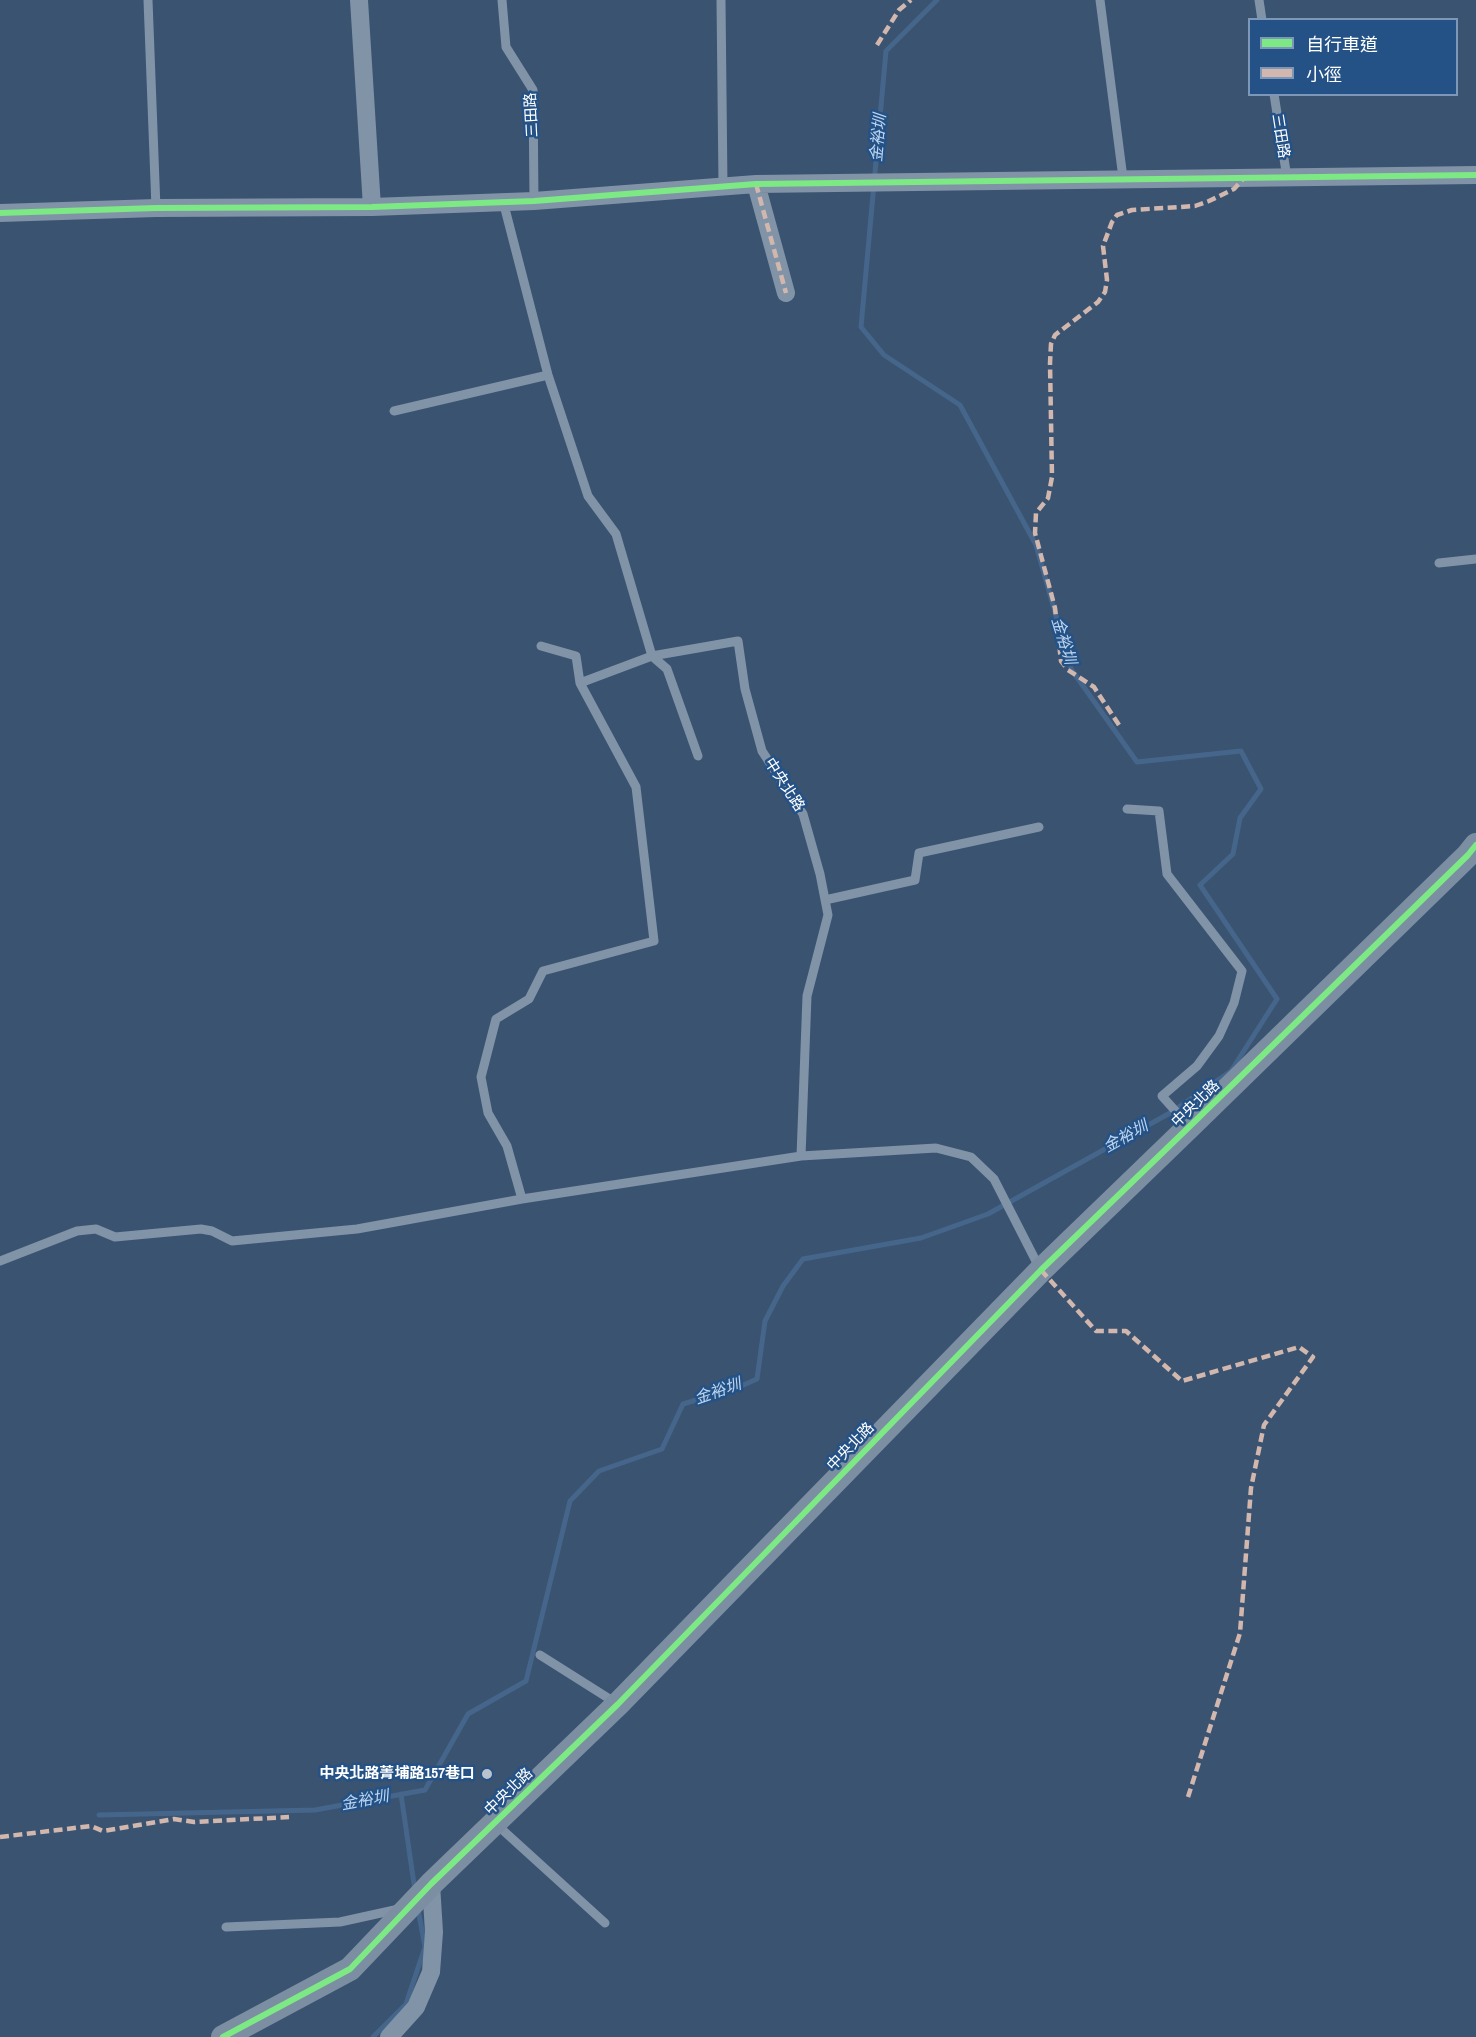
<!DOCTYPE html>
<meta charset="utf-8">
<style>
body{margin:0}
#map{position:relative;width:1476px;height:2037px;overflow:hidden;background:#3a5371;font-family:"Archivo Narrow","Noto Sans TC",sans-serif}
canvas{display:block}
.legend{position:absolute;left:1248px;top:18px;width:210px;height:78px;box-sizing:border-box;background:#245287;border:2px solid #7c97b7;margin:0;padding:8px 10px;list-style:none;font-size:18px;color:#fff}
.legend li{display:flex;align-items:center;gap:12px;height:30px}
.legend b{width:30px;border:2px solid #7c97b7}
</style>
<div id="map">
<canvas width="1476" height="2037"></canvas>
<ul class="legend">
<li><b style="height:8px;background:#7ce984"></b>自行車道</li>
<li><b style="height:8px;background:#d1b7ad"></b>小徑</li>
</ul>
</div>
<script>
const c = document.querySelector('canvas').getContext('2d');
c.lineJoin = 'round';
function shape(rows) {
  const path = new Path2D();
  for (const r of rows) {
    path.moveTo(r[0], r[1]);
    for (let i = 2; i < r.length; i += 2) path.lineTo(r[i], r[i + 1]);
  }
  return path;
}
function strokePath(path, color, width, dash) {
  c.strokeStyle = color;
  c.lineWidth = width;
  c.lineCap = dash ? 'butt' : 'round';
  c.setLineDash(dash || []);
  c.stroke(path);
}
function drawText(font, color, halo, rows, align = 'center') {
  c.font = font + ' "Archivo Narrow","Noto Sans TC",sans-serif';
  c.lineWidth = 5;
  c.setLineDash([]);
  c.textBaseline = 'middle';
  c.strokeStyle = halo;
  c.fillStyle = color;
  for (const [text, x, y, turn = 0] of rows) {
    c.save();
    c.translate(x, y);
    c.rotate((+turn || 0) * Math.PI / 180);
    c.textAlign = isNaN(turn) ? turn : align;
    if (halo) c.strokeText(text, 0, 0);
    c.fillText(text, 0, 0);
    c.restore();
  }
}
const stream = shape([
 [401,1794,415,1891],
 [99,1815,315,1810,425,1790,468,1714,526,1681,570,1501,599,1471,662,1449,683,1404,739,1387,757,1379,765,1321,783,1286,803,1259,921,1238,988,1214,1170,1113,1231,1071,1277,999,1200,885,1233,854,1240,818,1261,789,1241,751,1137,762,1071,669,1036,545,960,405,884,355,861,327,886,51,937,0],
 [373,2037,406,2004,425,1947,418,1909]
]);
const lane = shape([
 [148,0,156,208],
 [502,0,506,47,533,90,534,201],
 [721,0,723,186],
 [1100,0,1123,178],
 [1259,0,1262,20],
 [1274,94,1287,178],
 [503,201,548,375,588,496,616,534,652,656,738,641,745,689,762,751,803,814,820,874,828,915,807,996,801,1156],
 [394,411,548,375],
 [1439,563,1476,559],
 [541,646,576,656,580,683],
 [1127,809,1159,811,1167,874,1242,971,1234,1003,1219,1036,1197,1066,1162,1096,1188,1125],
 [825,900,915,880,919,853,1039,827],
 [522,1199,507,1146,488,1113,481,1077,496,1019,529,999,543,971,654,941,636,787,580,683,652,656,667,669,698,756],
 [0,1261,77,1231,96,1229,115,1237,201,1229,212,1231,232,1241,357,1229,522,1199,801,1156,936,1148,971,1157,994,1179,1040,1269],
 [540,1655,616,1703],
 [496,1824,605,1923],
 [226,1927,340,1922,399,1909]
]);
const street = shape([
 [359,0,372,207],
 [756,184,786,293],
 [0,213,156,208,372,207,534,201,756,184,1476,175],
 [389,2037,416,2007,431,1972,434,1932,431,1884]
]);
const secondary = shape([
 [223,2037,350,1969,431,1884,618,1704,1041,1270,1189,1127,1468,855,1476,845]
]);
const quiet = shape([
 [877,45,899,10,911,0],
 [756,184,786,293],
 [1119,725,1094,687,1068,670,1061,661,1055,608,1035,533,1036,513,1048,498,1052,477,1050,363,1051,344,1055,335,1098,302,1105,292,1107,280,1103,246,1112,222,1117,215,1132,210,1195,206,1209,201,1234,189,1244,178],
 [1041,1270,1096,1331,1126,1331,1182,1381,1299,1347,1313,1357,1264,1425,1251,1488,1240,1633,1188,1797],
 [0,1837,91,1826,103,1831,174,1819,194,1822,289,1817]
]);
const cycleway = shape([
 [0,213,156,208,372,207,534,201,756,184,1476,175],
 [223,2037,350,1969,431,1884,618,1704,1041,1270,1189,1127,1468,855,1476,845]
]);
const markers = [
 [487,1774,6,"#bac3cd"]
];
const streetNames = [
 ["三田路",532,115,-93],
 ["三田路",1280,136,81],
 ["中央北路",784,785,57],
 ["中央北路",1196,1104,-44],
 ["中央北路",851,1447,-46],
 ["中央北路",509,1792,-44]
];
const poiNames = [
 ["中央北路菁埔路157巷口",475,1774]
];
const waterNames = [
 ["金裕圳",879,138,-85],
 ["金裕圳",1063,641,73],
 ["金裕圳",1126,1137,-29],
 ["金裕圳",718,1392,-19],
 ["金裕圳",365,1801,-10]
];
strokePath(stream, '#45668a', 5);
strokePath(lane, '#8193a6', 9);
strokePath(street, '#8193a6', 18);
strokePath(secondary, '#7c8ea2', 24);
strokePath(quiet, '#d1b7ad', 4.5, [9, 4.5]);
strokePath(cycleway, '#7ce984', 6);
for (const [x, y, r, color] of markers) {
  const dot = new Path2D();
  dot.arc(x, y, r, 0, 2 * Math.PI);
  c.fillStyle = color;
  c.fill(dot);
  strokePath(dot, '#245287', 2);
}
drawText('15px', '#fff', '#245287', streetNames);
drawText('bold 15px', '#fff', '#245287', poiNames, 'right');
drawText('italic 16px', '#bbd5f0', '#245287', waterNames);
</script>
